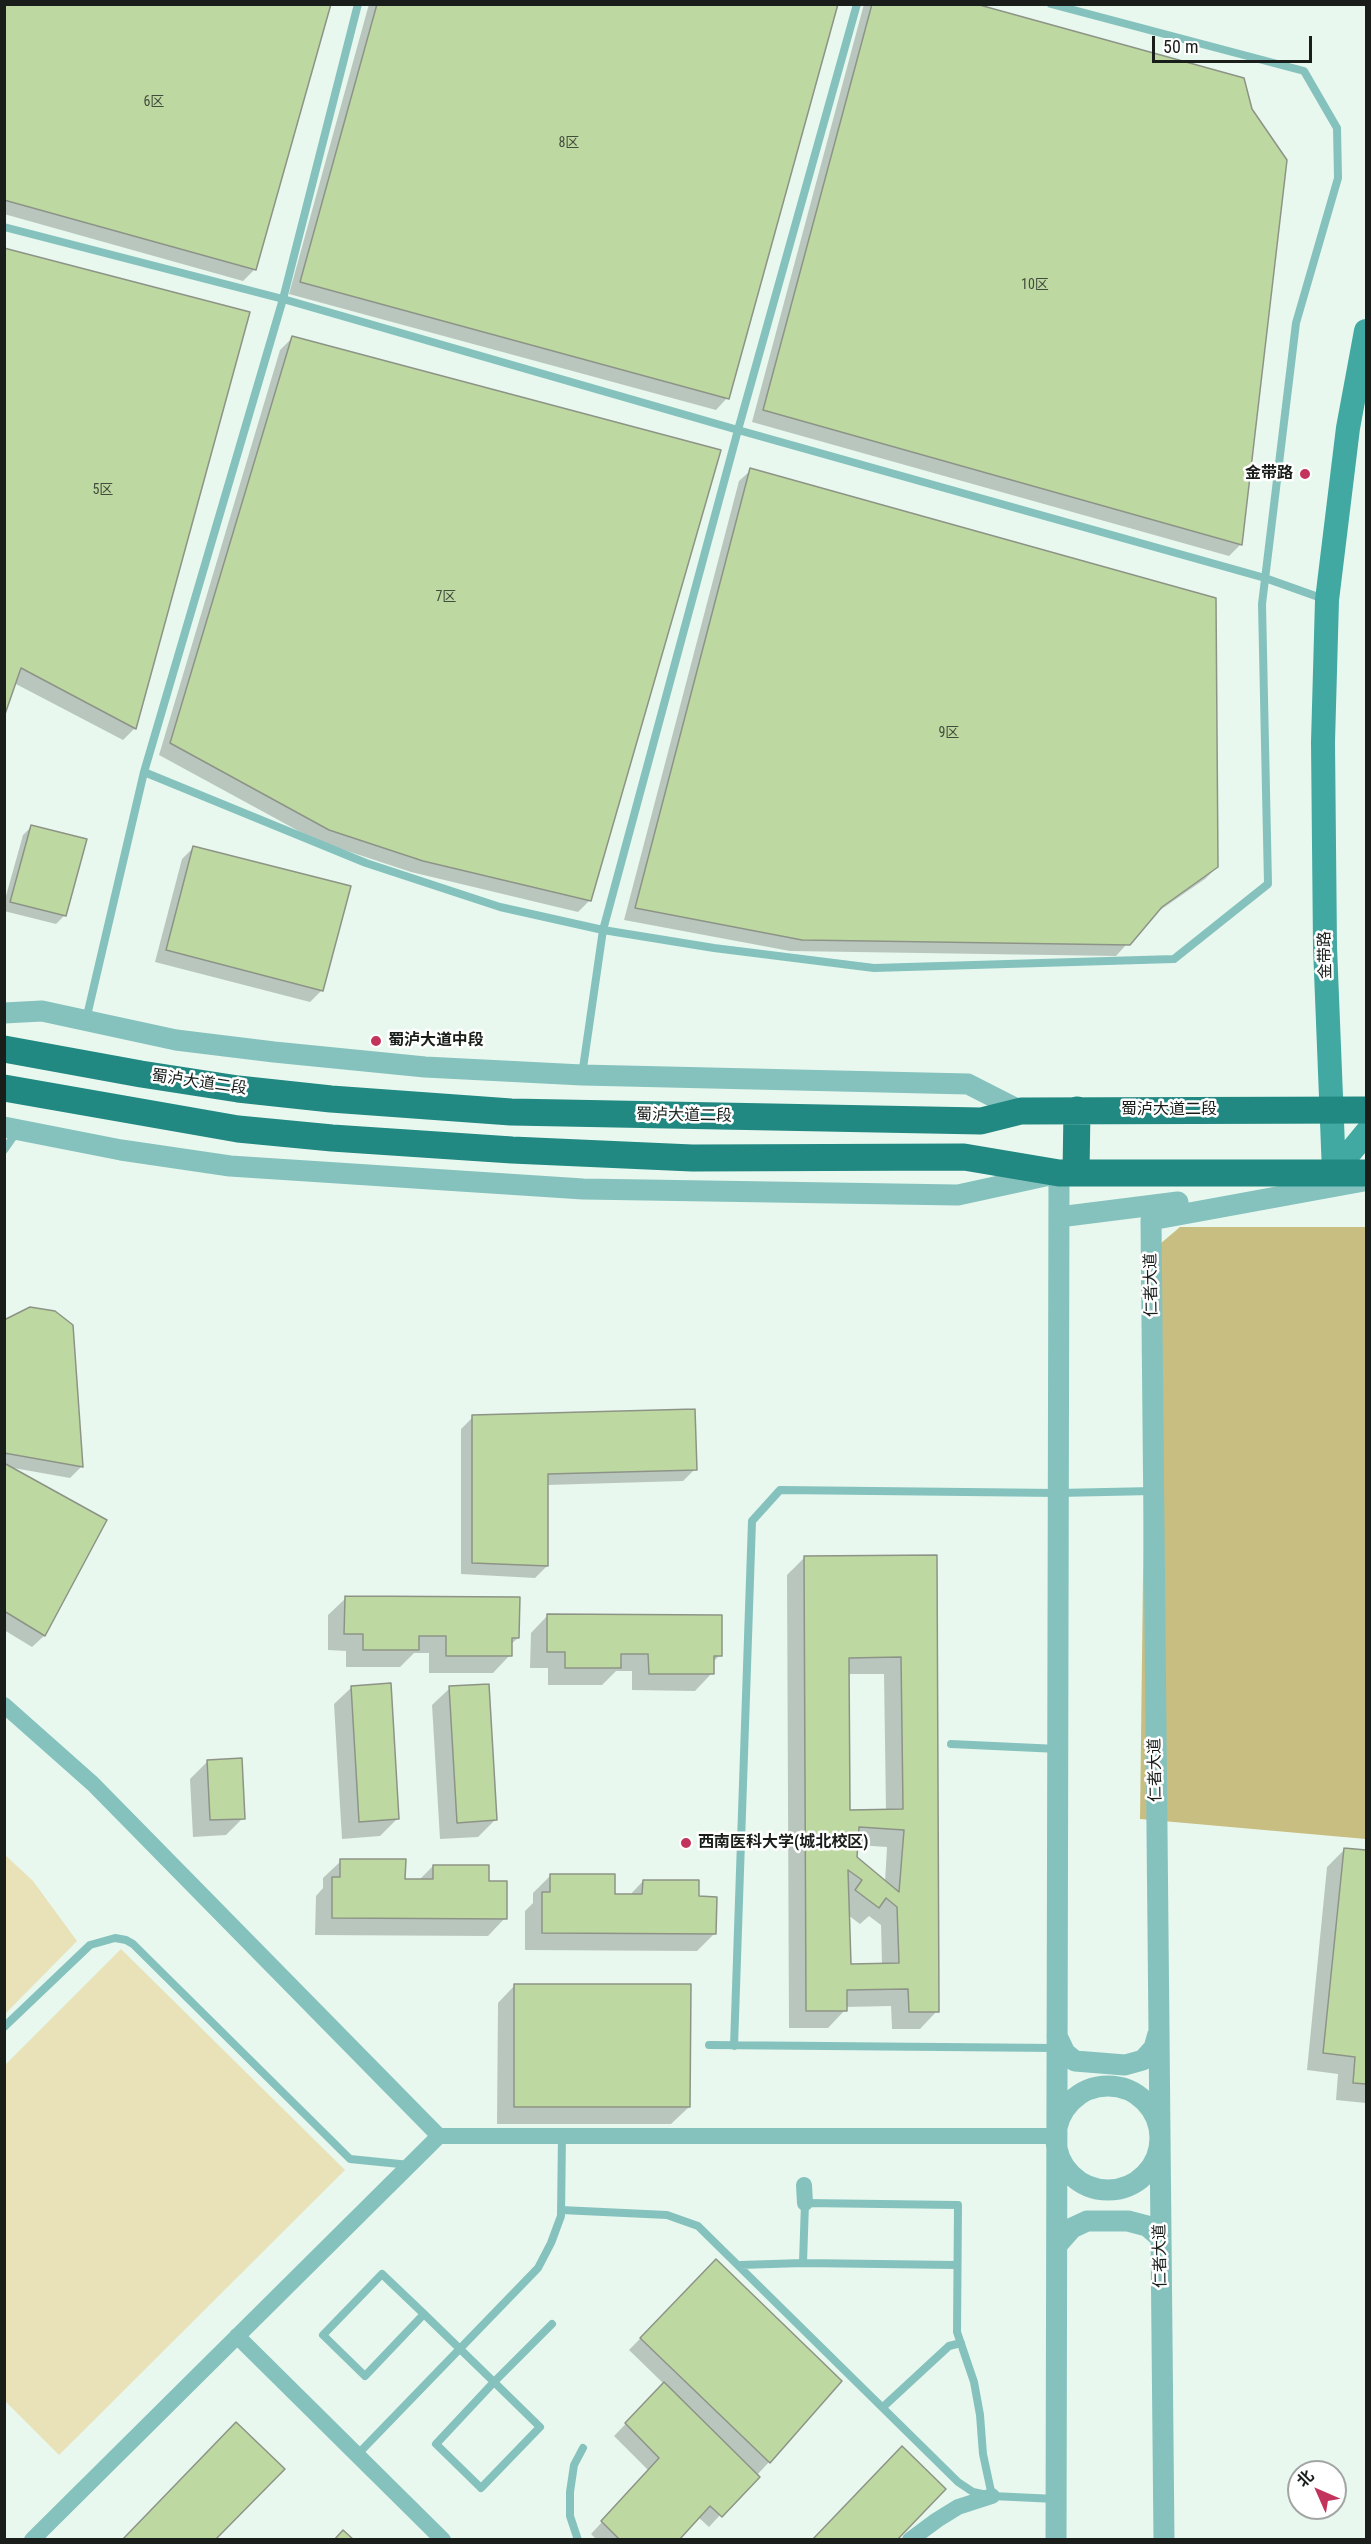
<!DOCTYPE html>
<meta charset="utf-8">
<style>
body{margin:0}
#map{position:relative;width:1371px;height:2544px;overflow:hidden;background:#e8f8ee;font-family:"Roboto Condensed","Noto Sans SC",sans-serif}
canvas{display:block}
.frame{position:absolute;inset:0;border:6px solid #191e1b;pointer-events:none}
.north{position:absolute;left:1287px;top:2460px;width:60px;height:60px;box-sizing:border-box;background:#fff;border:2px solid #a3a5a4;border-radius:50%;rotate:315deg;font-size:16px;font-weight:700;line-height:24px;text-align:center;color:#191e1b}
.north::after{content:'';display:block;margin:auto;width:21px;height:27px;background:#c3345c;clip-path:polygon(50% 0,100% 100%,50% 72%,0 100%)}
.scale{position:absolute;left:1152px;top:36px;width:160px;height:27px;box-sizing:border-box;border:3px solid #191e1b;border-top:0;padding-left:8px;font-size:18px;line-height:21px;white-space:nowrap;color:#191e1b;-webkit-text-stroke:4px #fff;paint-order:stroke}
</style>
<div id="map">
<canvas width="1371" height="2544"></canvas>
<div class="frame"></div>
<div class="north">北</div>
<div class="scale">50 m</div>
</div>
<script>
const c = document.querySelector('canvas').getContext('2d');
c.lineJoin = 'round';
function paint(path, color) {
  c.fillStyle = color;
  c.fill(path, 'evenodd');
}
function shape(rows) {
  const path = new Path2D();
  for (const r of rows) {
    if (r.length === 3) {
      path.moveTo(r[0] + r[2], r[1]);
      path.arc(r[0], r[1], r[2], 0, 2 * Math.PI);
      continue;
    }
    path.moveTo(r[0], r[1]);
    for (let i = 2; i < r.length; i += 2) path.lineTo(r[i], r[i + 1]);
  }
  return path;
}
function strokePath(path, color, width, dash) {
  c.strokeStyle = color;
  c.lineWidth = width;
  c.lineCap = dash ? 'butt' : 'round';
  c.setLineDash(dash || []);
  c.stroke(path);
}
function drawText(font, color, halo, rows, align = 'center') {
  c.font = font + ' "Roboto Condensed","Noto Sans SC",sans-serif';
  c.lineWidth = 5;
  c.setLineDash([]);
  c.textBaseline = 'middle';
  c.strokeStyle = halo;
  c.fillStyle = color;
  for (const [text, x, y, turn = 0] of rows) {
    c.save();
    c.translate(x, y);
    c.rotate((+turn || 0) * Math.PI / 180);
    c.textAlign = isNaN(turn) ? turn : align;
    if (halo) c.strokeText(text, 0, 0);
    c.fillText(text, 0, 0);
    c.restore();
  }
}
const green = shape([
 [4,1854,33,1881,77,1941,5,2014],
 [121,1949,345,2170,59,2455,5,2401,5,2065]
]);
const forest = shape([
 [1180,1227,1366,1227,1366,1839,1140,1819,1147,1255]
]);
const shadow = shape([
 [4,4,255,269,243,281,4,214],
 [369,4,836,4,727,398,716,410,289,294],
 [864,4,971,4,1241,544,1229,556,752,422],
 [4,249,248,313,135,728,123,740,14,683],
 [292,338,590,900,578,912,411,872,317,841,159,755,280,350],
 [751,470,1217,867,1205,879,1153,915,1116,956,790,951,624,920,739,481],
 [32,826,85,840,64,916,56,924,4,911,4,903,23,835],
 [194,847,322,990,310,1002,155,962,182,859],
 [4,1322,82,1466,70,1478,8,1467,105,1521,44,1636,32,1647,4,1630],
 [473,1417,695,1469,683,1481,547,1485,547,1566,535,1578,461,1574,461,1429],
 [935,1556,937,2011,920,2029,892,2029,891,2006,845,2007,845,2010,828,2028,789,2028,787,1575,805,1557],
 [848,1674,884,1674,886,1811,849,1812],
 [857,1845,887,1847,885,1882,856,1858],
 [848,1915,860,1924,869,1916,881,1925,882,1965,849,1966],
 [346,1598,518,1638,510,1645,510,1655,493,1673,429,1673,429,1653,414,1653,400,1667,346,1667,346,1651,328,1650,328,1615],
 [548,1615,720,1655,712,1663,712,1673,695,1691,632,1690,632,1671,616,1671,602,1685,548,1685,548,1668,530,1668,531,1633],
 [352,1687,397,1819,380,1836,342,1839,334,1704],
 [450,1688,495,1820,478,1837,440,1839,432,1705],
 [208,1761,243,1818,226,1835,193,1837,190,1779],
 [1344,1850,1366,1852,1366,2103,1336,2100,1338,2074,1307,2070,1327,1867],
 [341,1861,404,1880,419,1880,433,1866,487,1883,505,1918,488,1936,315,1935,316,1896,323,1888,323,1878],
 [550,1876,614,1895,629,1896,643,1881,697,1898,715,1933,697,1951,525,1950,525,1911,533,1903,533,1893],
 [515,1985,689,2107,671,2124,497,2124,498,2003],
 [716,2262,769,2462,709,2527,698,2517,677,2540,597,2540,591,2534,649,2471,614,2436,664,2384,629,2350]
]);
const building = shape([
 [4,4,331,4,256,270,4,200,4,4],
 [377,4,838,4,729,399,300,282,377,4],
 [872,4,976,4,1244,78,1252,109,1287,160,1242,545,763,410,872,4],
 [4,248,250,312,136,729,21,668,4,717,4,248],
 [292,336,721,450,591,901,423,861,329,830,170,743,292,336],
 [750,468,1216,598,1218,867,1162,907,1130,945,802,940,635,908,750,468],
 [31,825,87,839,66,916,10,902,31,825],
 [193,846,351,886,323,991,166,950,193,846],
 [30,1307,55,1311,73,1325,83,1467,4,1453,4,1320,30,1307],
 [695,1409,697,1470,548,1474,548,1566,472,1563,472,1415,695,1409],
 [4,1463,107,1520,45,1636,4,1611,4,1463],
 [937,1555,939,2012,909,2012,908,1989,847,1990,847,2011,806,2011,804,1556,937,1555],
 [901,1657,903,1809,850,1810,849,1658,901,1657],
 [859,1827,904,1830,899,1892,857,1857,859,1827],
 [848,1870,862,1880,855,1890,879,1908,886,1898,897,1907,899,1963,851,1964,848,1870],
 [345,1596,520,1597,519,1638,512,1638,512,1656,446,1656,446,1636,419,1636,419,1650,363,1650,363,1634,344,1634,345,1596],
 [547,1614,722,1615,722,1656,714,1656,714,1674,649,1674,648,1654,621,1654,621,1668,565,1668,565,1652,547,1652,547,1614],
 [391,1683,399,1819,359,1822,351,1686,391,1683],
 [489,1684,497,1820,457,1823,449,1686,489,1684],
 [242,1758,245,1819,210,1820,207,1760,242,1758],
 [1344,1848,1366,1850,1366,2084,1353,2083,1355,2057,1323,2053,1344,1848],
 [340,1859,406,1859,405,1879,433,1879,433,1865,489,1865,489,1881,507,1881,507,1919,332,1918,332,1877,340,1877,340,1859],
 [550,1874,615,1874,615,1894,642,1894,643,1880,699,1880,699,1896,717,1897,716,1934,542,1933,542,1892,550,1892,550,1874],
 [514,1984,691,1984,690,2107,514,2107,514,1984],
 [716,2259,842,2381,770,2463,640,2338,716,2259],
 [664,2382,760,2477,722,2517,710,2506,679,2540,620,2540,601,2521,659,2458,625,2423,664,2382],
 [236,2422,285,2469,215,2540,122,2540,236,2422],
 [902,2446,946,2489,897,2540,812,2540,902,2446],
 [343,2530,354,2540,334,2540,343,2530]
]);
const service = shape([
 [4,227,283,299,738,430,1265,578,1324,599],
 [144,772,366,863,500,907,603,930,714,948,874,968,1174,959,1268,884,1262,604,1296,323,1338,178,1337,128,1304,71,1051,4],
 [86,1020,144,772,283,299,358,4],
 [582,1075,603,930,738,430,857,4],
 [4,1150,18,1130],
 [951,1744,1058,1749],
 [4,2027,90,1945,115,1938,126,1940,133,1944,350,2159,410,2165],
 [709,2045,1057,2048],
 [734,2046,752,1521,780,1490,1058,1493,1153,1491],
 [561,2210,667,2215,698,2226,958,2482,973,2492,992,2496,1056,2499],
 [740,2265,803,2263],
 [956,2265,803,2263,805,2203,958,2205,957,2332,974,2382,980,2415,983,2454,992,2496],
 [424,2314,365,2376,323,2335,382,2274,424,2314,494,2382,540,2427,481,2488,436,2444,494,2382,552,2324],
 [883,2407,949,2346,961,2343],
 [357,2455,538,2268,551,2243,561,2216,562,2135],
 [578,2540,570,2516,570,2492,574,2465,583,2448]
]);
const minor = shape([
 [4,1705,93,1784,439,2136],
 [804,2185,805,2203],
 [237,2336,443,2540],
 [32,2540,439,2136,1057,2136],
 [910,2540,937,2520,958,2507,992,2496]
]);
const tertiary = shape([
 [4,1013,42,1011,176,1040,274,1052,425,1067,582,1075,968,1084,1021,1111],
 [4,1127,121,1150,230,1166,583,1189,958,1195,1059,1173,1056,2540],
 [1059,1217,1178,1202],
 [1057,2036,1065,2053,1075,2061,1125,2065,1143,2060,1154,2048,1158,2034],
 [1108,2138,52],
 [1057,2245,1072,2228,1087,2221,1128,2221,1147,2226,1161,2238],
 [1164,2540,1151,1220,1364,1181]
]);
const secondary = shape([
 [1334,1172,1325,947,1323,742,1327,600,1348,428,1366,331],
 [1334,1172,1366,1133]
]);
const trunk = shape([
 [4,1049,141,1074,238,1089,331,1099,511,1112,981,1121,1021,1111,1366,1110],
 [4,1088,238,1129,332,1138,512,1150,692,1158,964,1157,1059,1173,1366,1173],
 [1076,1173,1077,1110]
]);
const markers = [
 [1305,474,6,"#c3345c"],
 [376,1041,6,"#c3345c"],
 [686,1843,6,"#c3345c"]
];
const numberNames = [
 ["6区",154,102],
 ["8区",569,143],
 ["10区",1035,285],
 ["5区",103,490],
 ["7区",446,597],
 ["9区",949,733]
];
const poiNames = [
 ["金带路",1293,474,"right"],
 ["蜀泸大道中段",388,1041],
 ["西南医科大学(城北校区)",698,1843]
];
const streetNames = [
 ["金带路",1326,955,-91],
 ["蜀泸大道二段",199,1083,8],
 ["蜀泸大道二段",1169,1110],
 ["蜀泸大道二段",684,1116,1],
 ["仁者大道",1152,1285,-91],
 ["仁者大道",1156,1770,-91],
 ["仁者大道",1161,2256,-91]
];
paint(green, '#e9e1b7');
paint(forest, '#c9be81');
paint(shadow, '#0003');
paint(building, '#bdd8a0');
strokePath(building, '#8d9487', 1.5);
strokePath(service, '#85c2bd', 8);
strokePath(minor, '#85c2bd', 16);
strokePath(tertiary, '#85c2bd', 21);
strokePath(secondary, '#41a9a2', 24);
strokePath(trunk, '#228882', 27);
for (const [x, y, r, color] of markers) {
  const dot = new Path2D();
  dot.arc(x, y, r, 0, 2 * Math.PI);
  c.fillStyle = color;
  c.fill(dot);
  strokePath(dot, '#fff', 2);
}
drawText('14px', '#424c3c', null, numberNames);
drawText('bold 16px', '#191e1b', '#fff', poiNames, 'left');
drawText('16px', '#191e1b', '#fff', streetNames);
</script>
